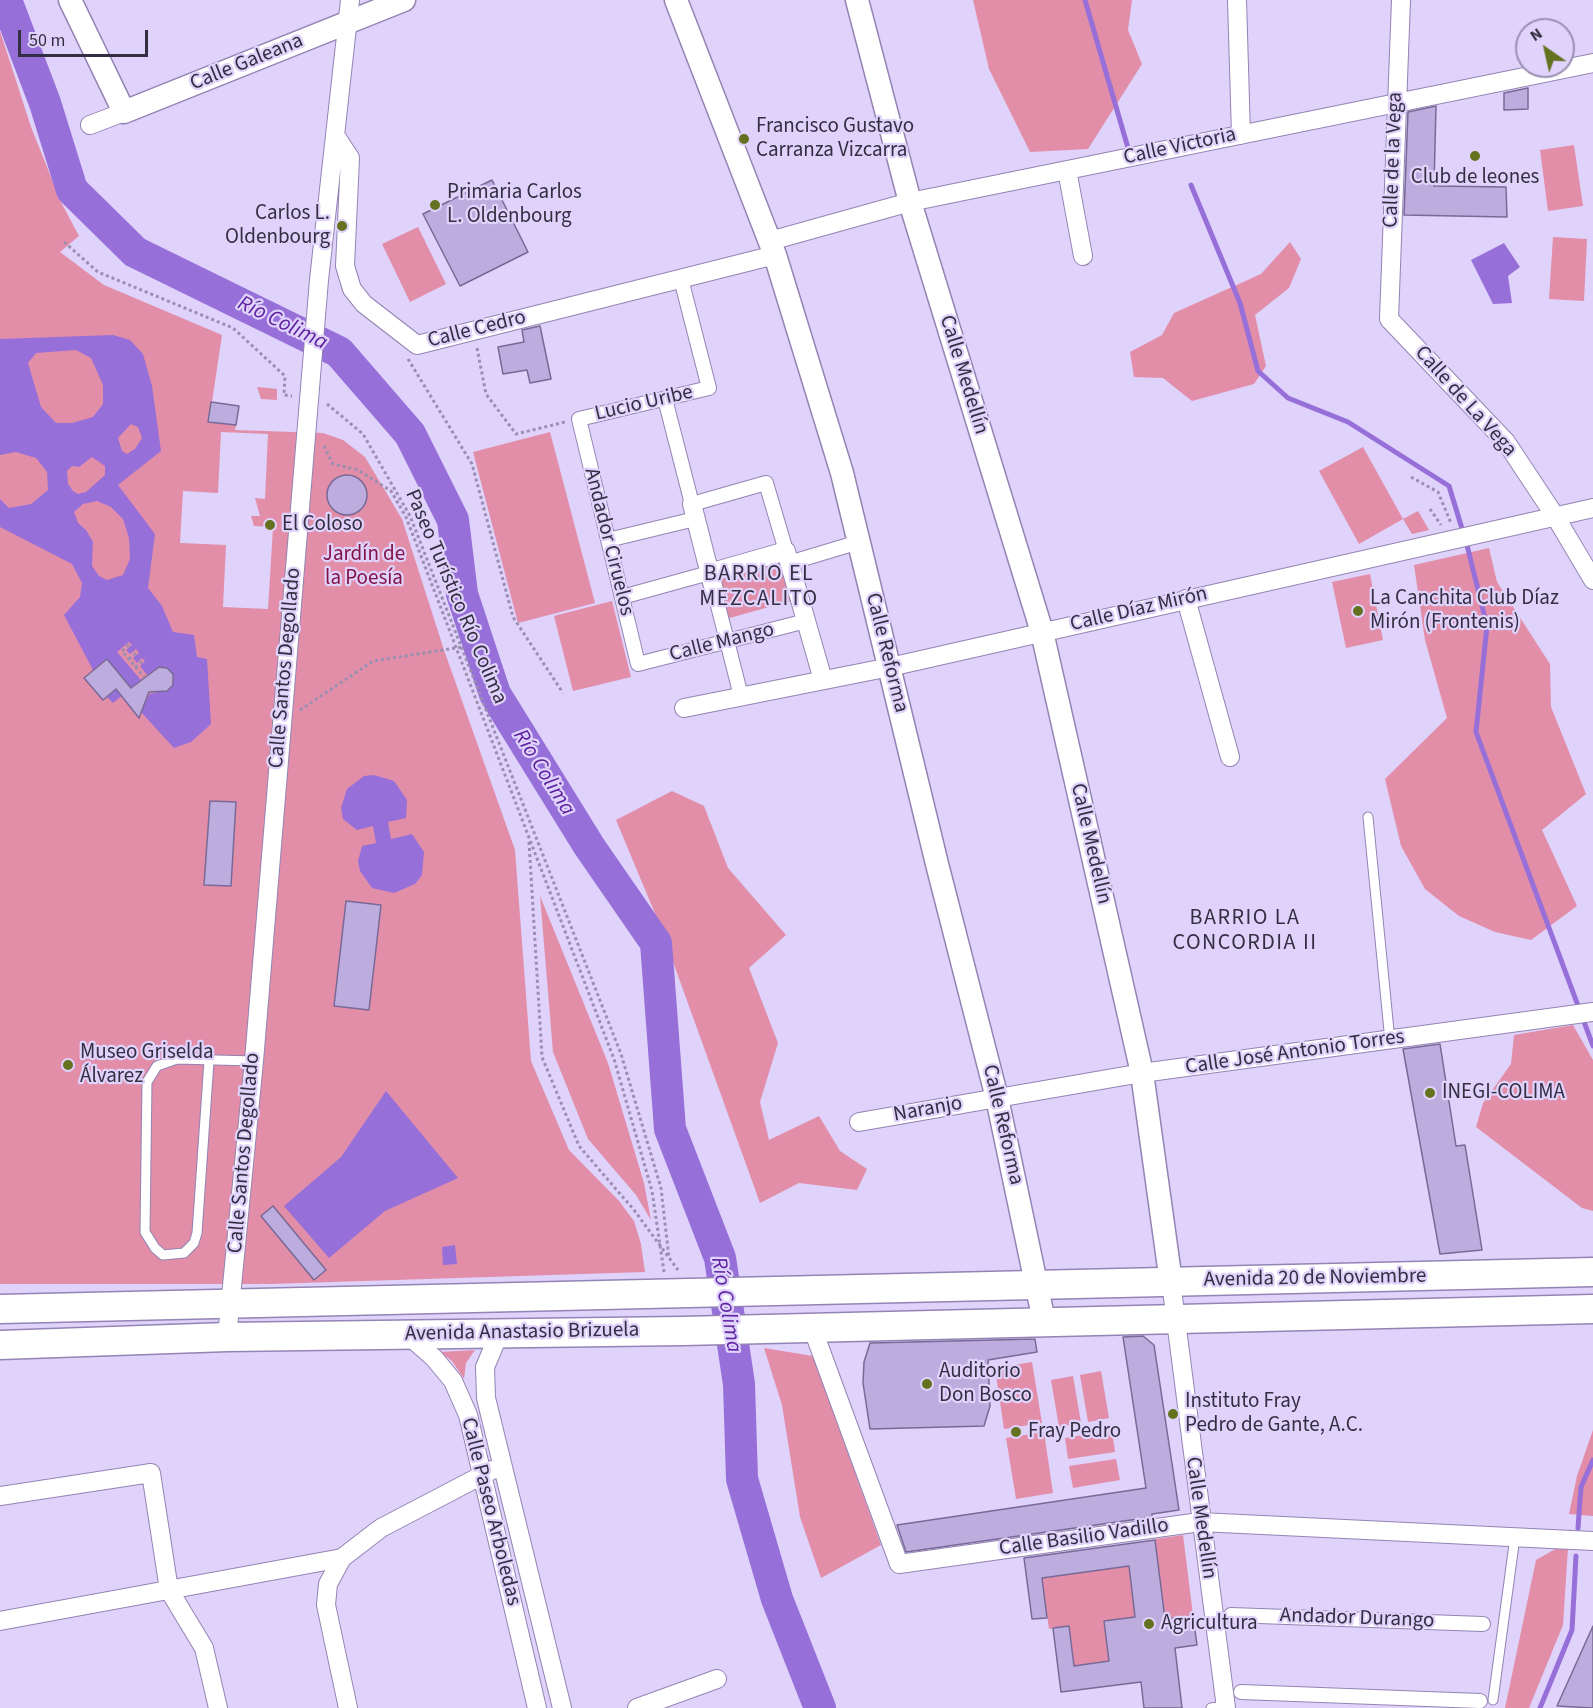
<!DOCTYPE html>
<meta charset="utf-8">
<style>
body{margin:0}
#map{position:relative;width:1593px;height:1708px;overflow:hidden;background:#dfd2fb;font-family:"Source Sans 3",sans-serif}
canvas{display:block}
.north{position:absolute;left:1515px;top:18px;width:60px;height:60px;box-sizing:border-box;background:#dfd2fb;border:2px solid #9b90b1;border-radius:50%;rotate:326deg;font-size:16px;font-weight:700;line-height:24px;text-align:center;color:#342e42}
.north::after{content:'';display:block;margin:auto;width:21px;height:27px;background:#64721f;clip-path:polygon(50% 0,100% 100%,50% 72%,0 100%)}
.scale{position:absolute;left:18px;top:30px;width:130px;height:27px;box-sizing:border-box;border:3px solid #342e42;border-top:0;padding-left:8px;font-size:18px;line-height:21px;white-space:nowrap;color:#342e42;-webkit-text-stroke:4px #dfd2fb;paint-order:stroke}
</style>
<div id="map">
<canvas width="1593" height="1708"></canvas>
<div class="north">N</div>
<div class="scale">50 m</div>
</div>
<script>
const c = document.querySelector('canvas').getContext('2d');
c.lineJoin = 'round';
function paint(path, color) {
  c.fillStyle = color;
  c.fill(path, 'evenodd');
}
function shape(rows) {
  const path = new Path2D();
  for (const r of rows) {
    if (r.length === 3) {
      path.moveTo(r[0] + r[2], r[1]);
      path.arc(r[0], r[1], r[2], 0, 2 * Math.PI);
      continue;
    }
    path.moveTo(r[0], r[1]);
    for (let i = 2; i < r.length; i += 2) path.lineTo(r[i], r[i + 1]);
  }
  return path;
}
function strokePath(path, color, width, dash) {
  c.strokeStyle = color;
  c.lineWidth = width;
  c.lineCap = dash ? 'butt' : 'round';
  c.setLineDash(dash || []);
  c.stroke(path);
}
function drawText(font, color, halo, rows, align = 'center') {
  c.font = font + ' "Source Sans 3",sans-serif';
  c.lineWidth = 4.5;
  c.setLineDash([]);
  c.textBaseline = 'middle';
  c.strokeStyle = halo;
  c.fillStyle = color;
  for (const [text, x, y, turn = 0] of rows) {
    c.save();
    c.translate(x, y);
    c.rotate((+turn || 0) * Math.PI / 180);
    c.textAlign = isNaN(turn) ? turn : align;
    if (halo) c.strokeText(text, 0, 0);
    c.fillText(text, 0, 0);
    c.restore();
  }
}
const green = shape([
 [973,0,1132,0,1128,30,1142,64,1088,149,1030,152,989,69],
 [0,31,31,127,61,202,79,236,60,252,104,285,222,335,209,422,236,425,235,430,323,433,343,440,365,457,402,519,444,650,515,850,531,1061,569,1150,619,1201,634,1221,641,1244,645,1272,271,1284,0,1284],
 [221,432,268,434,265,499,255,498,260,516,251,516,254,526,273,527,268,609,223,607,226,545,180,543,183,491,218,493],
 [1574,145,1583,206,1548,211,1540,150],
 [418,227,446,284,410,302,382,244],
 [1553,237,1587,239,1584,301,1549,299],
 [1290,242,1301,259,1289,288,1255,315,1266,366,1254,384,1192,401,1163,378,1134,377,1130,352,1162,335,1174,313,1261,274],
 [257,387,277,389,277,400,261,399],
 [550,432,595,603,518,623,473,452],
 [1363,447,1403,519,1418,511,1429,530,1412,534,1403,519,1359,544,1319,471],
 [1489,548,1497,582,1550,664,1551,707,1586,794,1542,830,1577,906,1531,940,1495,932,1459,916,1425,889,1401,846,1385,779,1447,718,1425,640,1414,565],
 [783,558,794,600,726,619,714,577],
 [1370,574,1383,640,1346,648,1332,582],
 [612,601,631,677,573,691,554,616],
 [672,791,704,806,728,868,786,935,749,968,778,1043,760,1102,769,1140,819,1116,840,1151,867,1169,857,1190,799,1183,760,1203,659,923,616,820],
 [540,896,608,1063,644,1183,651,1220,636,1195,588,1139,553,1052],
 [1573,1025,1593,1060,1593,1211,1582,1208,1476,1127,1483,1103,1511,1064,1514,1035],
 [764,1348,813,1356,881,1545,821,1578,800,1517,782,1405],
 [475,1350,466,1363,464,1379,452,1361,440,1352],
 [1032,1362,1042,1423,1004,1429,995,1368],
 [1101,1371,1109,1418,1088,1422,1080,1375],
 [1073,1376,1081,1423,1059,1427,1051,1380],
 [1112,1430,1115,1452,1068,1459,1065,1438],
 [1593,1430,1593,1516,1569,1514,1577,1476],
 [1044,1432,1053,1493,1016,1499,1006,1438],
 [1116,1459,1120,1480,1073,1488,1069,1466],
 [1183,1535,1193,1615,1165,1619,1155,1539],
 [1557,1548,1568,1548,1563,1625,1529,1708,1505,1708,1536,1560],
 [1129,1566,1135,1617,1104,1621,1108,1654,1144,1667,1074,1666,1069,1626,1049,1629,1042,1578]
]);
const water = shape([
 [1504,243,1520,267,1508,276,1512,303,1493,304,1471,260],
 [113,335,130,340,143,354,152,386,161,451,118,485,155,534,148,588,162,606,173,632,194,635,197,657,207,659,211,724,191,742,174,748,140,711,150,694,170,689,174,678,170,671,159,667,147,675,140,666,145,661,142,658,137,663,133,658,139,653,136,649,130,654,126,650,132,645,129,642,117,652,141,680,113,703,107,697,126,681,107,659,93,670,64,615,80,597,82,583,72,564,0,527,0,499,9,508,31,504,48,490,47,472,36,458,16,452,0,455,0,339],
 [76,350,91,358,103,385,103,404,93,417,72,423,56,423,41,407,28,363,36,353],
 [131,424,138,427,142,438,135,449,127,454,122,451,118,438],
 [92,457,105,466,105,475,86,492,78,494,73,491,68,484,67,471,72,466,79,467],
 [97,501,111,507,123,519,129,538,130,559,123,575,107,580,99,576,92,566,93,542,86,530,78,523,74,512,83,504],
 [374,775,394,781,407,800,406,818,388,822,391,839,412,834,424,852,422,875,415,884,394,893,372,888,360,871,358,861,362,846,376,843,373,826,357,830,343,819,341,808,347,789,364,776],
 [386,1091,458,1178,385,1211,329,1258,284,1206,341,1157],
 [455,1245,457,1264,443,1265,442,1247]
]);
const stream = shape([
 [1085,0,1128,148],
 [1191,185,1240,303,1258,371,1288,398,1348,422,1449,486,1467,545,1487,626,1476,732,1593,1046],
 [1578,1528,1581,1487,1593,1460],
 [1540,1708,1572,1630,1576,1556]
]);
const river = shape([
 [6,0,45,103,72,190,135,252,339,352,410,434,453,520,462,594,495,694,589,846,656,943,670,1129,720,1258,739,1384,742,1479,777,1599,820,1708]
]);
const building = shape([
 [1528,88,1528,109,1504,110,1504,93,1528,88],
 [1436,106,1434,186,1506,187,1507,217,1404,215,1408,112,1436,106],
 [492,180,528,252,460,286,423,214,492,180],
 [540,326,551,379,530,383,527,370,503,374,498,347,524,342,522,330,540,326],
 [211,402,239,406,236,425,208,422,211,402],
 [347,495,20],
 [107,659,131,688,159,667,167,668,173,674,173,685,167,691,149,692,139,718,116,689,103,700,84,678,107,659],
 [210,801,236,802,231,886,204,885,210,801],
 [346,901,381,905,369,1010,334,1006,346,901],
 [1440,1044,1456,1146,1465,1145,1482,1250,1440,1254,1403,1049,1440,1044],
 [273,1206,326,1270,314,1280,261,1216,273,1206],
 [1143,1336,1154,1345,1179,1510,1152,1514,1152,1517,906,1552,897,1525,1146,1488,1123,1337,1143,1336],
 [1035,1339,1037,1352,988,1360,990,1406,984,1426,870,1429,863,1383,864,1362,870,1343,1035,1339],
 [1155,1540,1165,1619,1193,1616,1197,1645,1175,1648,1182,1708,1144,1708,1141,1682,1061,1692,1053,1628,1069,1626,1074,1666,1109,1661,1104,1621,1135,1617,1129,1566,1042,1578,1047,1618,1032,1619,1024,1558,1155,1540],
 [1593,1626,1593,1708,1557,1706,1593,1626]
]);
const path = shape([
 [64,242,98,272,233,328,285,376,284,395,292,396],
 [477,348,486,394,516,434,565,422],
 [408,359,472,464,513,617,563,693],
 [327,404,363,434,410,516,621,1054,661,1188,669,1258],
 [324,446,333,464,358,470,391,491,406,517,614,1059,652,1191,664,1272],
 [1411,477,1438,492,1451,523],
 [1430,509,1441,525],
 [129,645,122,651,144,677],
 [129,659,136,653],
 [135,667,143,661],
 [300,710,373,661,462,647],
 [529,842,542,1057,579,1146,634,1210,678,1270]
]);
const service = shape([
 [1368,817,1390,1041],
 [209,1061,197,1233,194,1243,184,1253,163,1255,155,1248,145,1232,147,1082,157,1066,177,1059,254,1061],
 [1493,1700,1515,1537],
 [1211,1708,1225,1706]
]);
const pedestrian = shape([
 [681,279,709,388,579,419,638,664,806,621],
 [665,399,692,504,766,483,786,551],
 [608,540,695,519],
 [789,563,859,542],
 [715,594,741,696],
 [622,597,709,573],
 [1231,1615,1483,1624],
 [1241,1692,1480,1701]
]);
const minor = shape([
 [1237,0,1241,135],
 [1401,0,1389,319,1506,442,1555,516,1593,580],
 [90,125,124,112],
 [335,135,350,158,345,266,352,289,364,304,417,345,775,255],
 [1067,170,1083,256],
 [770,241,910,202,1593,63],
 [692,504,715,594],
 [709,573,786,551,823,680],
 [1186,599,1230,757],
 [684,708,890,667,1593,508],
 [859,1122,1142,1073,1593,1012],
 [1171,1282,1226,1708],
 [812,1327,899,1564,1200,1522,1593,1541],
 [499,1334,485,1367,486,1398,562,1708],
 [408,1335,434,1358,453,1381,468,1415,537,1708],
 [227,1337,254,1061,319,280,350,0],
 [0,1496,151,1473,169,1590,204,1648,218,1708],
 [0,1621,342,1558],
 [348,1708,326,1605,328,1584,342,1558,381,1528,492,1470],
 [637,1708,717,1679]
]);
const tertiary = shape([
 [70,0,124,112,404,0],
 [676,0,775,255,842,473,937,864,997,1098,1044,1321],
 [857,0,910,202,1042,632,1142,1073,1171,1282]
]);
const primary = shape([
 [0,1309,1593,1272],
 [0,1345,227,1337,683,1331,1593,1309]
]);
const markers = [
 [744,139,6,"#64721f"],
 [1475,156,6,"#64721f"],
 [435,205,6,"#64721f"],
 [342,226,6,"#64721f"],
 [270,525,6,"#64721f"],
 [1358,611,6,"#64721f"],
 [68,1065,6,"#64721f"],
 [1430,1093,6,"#64721f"],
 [927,1384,6,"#64721f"],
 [1173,1414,6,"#64721f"],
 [1016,1432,6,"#64721f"],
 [1149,1624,6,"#64721f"]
];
const streetNames = [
 ["Calle Galeana",247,63,-22],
 ["Calle Victoria",1180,147,-12],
 ["Calle de la Vega",1394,160,-88],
 ["Calle Cedro",477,330,-14],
 ["Calle Medellín",963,375,73],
 ["Calle de La Vega",1465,402,48],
 ["Lucio Uribe",644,404,-13],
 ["Andador Ciruelos",608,542,76],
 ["Paseo Turístico Río Colima",455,597,67],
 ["Calle Díaz Mirón",1139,610,-13],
 ["Calle Mango",722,643,-14],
 ["Calle Reforma",886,653,76],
 ["Calle Santos Degollado",286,668,-85],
 ["Calle Medellín",1090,844,77],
 ["Calle José Antonio Torres",1295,1053,-8],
 ["Naranjo",928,1110,-10],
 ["Calle Reforma",1002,1125,77],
 ["Calle Santos Degollado",245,1153,-85],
 ["Avenida 20 de Noviembre",1315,1279,-1],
 ["Avenida Anastasio Brizuela",522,1333,-1],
 ["Calle Paseo Arboledas",490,1512,76],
 ["Calle Medellín",1200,1518,82],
 ["Calle Basilio Vadillo",1084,1538,-8],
 ["Andador Durango",1357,1619,2]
];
const poiNames = [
 ["Francisco Gustavo",756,127],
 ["Carranza Vizcarra",756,151],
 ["Club de leones",1475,178,"center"],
 ["Primaria Carlos",447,193],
 ["L. Oldenbourg",447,217],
 ["Carlos L.",330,214,"right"],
 ["Oldenbourg",330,238,"right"],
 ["El Coloso",282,525],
 ["La Canchita Club Díaz",1370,599],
 ["Mirón (Frontenis)",1370,623],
 ["Museo Griselda",80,1053],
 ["Álvarez",80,1077],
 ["INEGI-COLIMA",1442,1093],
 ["Auditorio",939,1372],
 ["Don Bosco",939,1396],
 ["Instituto Fray",1185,1402],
 ["Pedro de Gante, A.C.",1185,1426],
 ["Fray Pedro",1028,1432],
 ["Agricultura",1161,1624]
];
const parkNames = [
 ["Jardín de",364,555],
 ["la Poesía",364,579]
];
const waterNames = [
 ["Río Colima",282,324,26],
 ["Río Colima",543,773,58],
 ["Río Colima",725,1305,80]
];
const neighbourhoodNames = [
 ["BARRIO EL",759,575],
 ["MEZCALITO",759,600],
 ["BARRIO LA",1245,919],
 ["CONCORDIA II",1245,944]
];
paint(green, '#e28ea9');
paint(water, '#976fd9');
strokePath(stream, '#976fd9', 5);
strokePath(river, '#976fd9', 32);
paint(building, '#bdaddf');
strokePath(building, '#786996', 1.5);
strokePath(service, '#9384b3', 11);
strokePath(pedestrian, '#9384b3', 16);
strokePath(minor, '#9384b3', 20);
strokePath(tertiary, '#9384b3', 25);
strokePath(primary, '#9384b3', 31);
strokePath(path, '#9a8fb0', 3, [3, 3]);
strokePath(service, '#fff', 9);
strokePath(pedestrian, '#fff', 14);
strokePath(minor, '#fff', 18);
strokePath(tertiary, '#fff', 22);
strokePath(primary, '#fff', 28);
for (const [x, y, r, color] of markers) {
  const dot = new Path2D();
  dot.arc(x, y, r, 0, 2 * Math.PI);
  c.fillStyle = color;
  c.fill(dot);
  strokePath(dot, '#dfd2fb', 2);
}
drawText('21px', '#342e42', '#dfd2fb', streetNames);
drawText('21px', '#342e42', '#dfd2fb', poiNames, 'left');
drawText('21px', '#841348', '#dfd2fb', parkNames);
drawText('italic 22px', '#5e22a1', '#dfd2fb', waterNames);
c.letterSpacing = '1.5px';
drawText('22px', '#342e42', '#dfd2fb', neighbourhoodNames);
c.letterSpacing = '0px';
</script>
